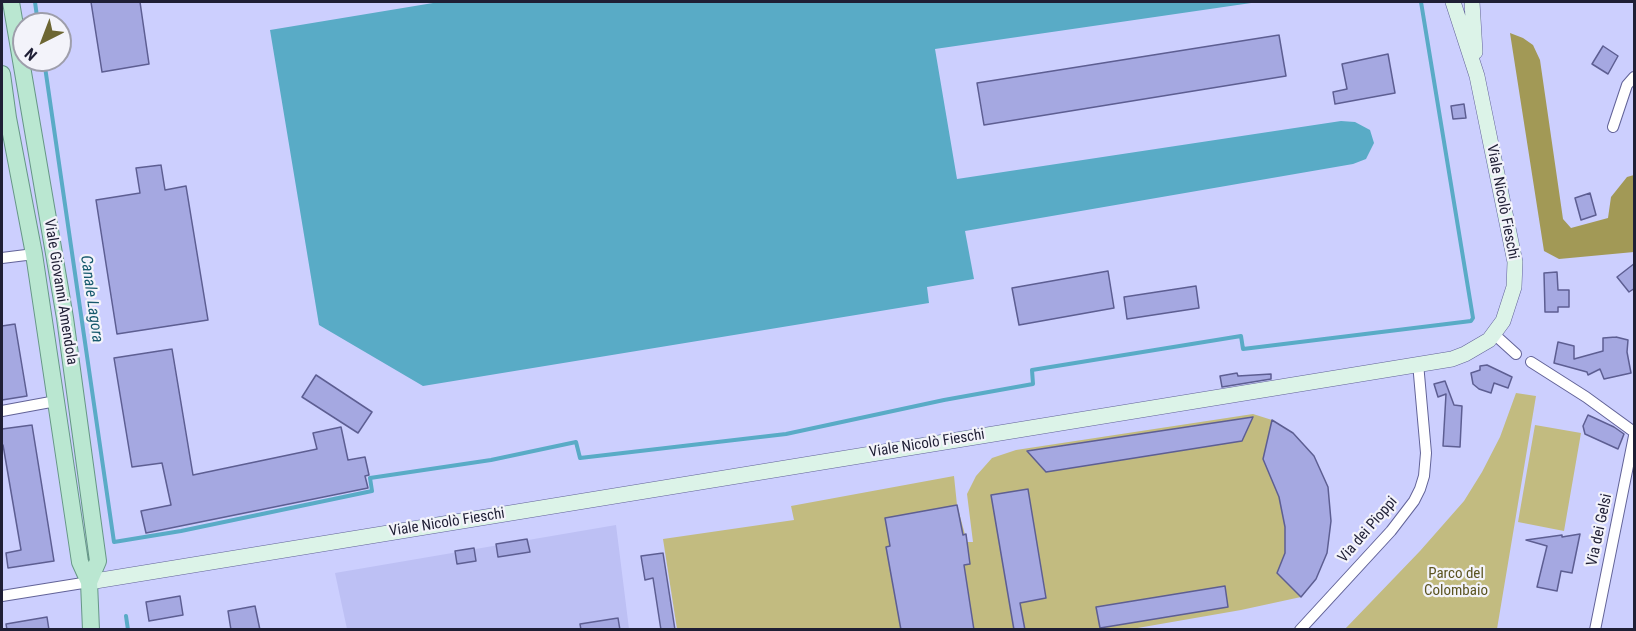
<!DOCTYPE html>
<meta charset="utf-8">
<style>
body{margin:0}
#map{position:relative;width:1636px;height:631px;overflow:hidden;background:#cccffe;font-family:"Roboto Condensed",sans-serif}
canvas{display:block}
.frame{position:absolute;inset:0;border:3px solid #1f1f35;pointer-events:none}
.north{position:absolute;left:12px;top:12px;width:60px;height:60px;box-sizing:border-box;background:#f3f3fa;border:2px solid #9e9eab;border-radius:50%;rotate:222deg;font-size:16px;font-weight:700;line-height:24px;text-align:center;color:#1f1f35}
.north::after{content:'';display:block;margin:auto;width:21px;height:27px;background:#6d6633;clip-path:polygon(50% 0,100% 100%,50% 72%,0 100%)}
</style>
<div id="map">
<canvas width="1636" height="631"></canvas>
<div class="frame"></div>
<div class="north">N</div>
</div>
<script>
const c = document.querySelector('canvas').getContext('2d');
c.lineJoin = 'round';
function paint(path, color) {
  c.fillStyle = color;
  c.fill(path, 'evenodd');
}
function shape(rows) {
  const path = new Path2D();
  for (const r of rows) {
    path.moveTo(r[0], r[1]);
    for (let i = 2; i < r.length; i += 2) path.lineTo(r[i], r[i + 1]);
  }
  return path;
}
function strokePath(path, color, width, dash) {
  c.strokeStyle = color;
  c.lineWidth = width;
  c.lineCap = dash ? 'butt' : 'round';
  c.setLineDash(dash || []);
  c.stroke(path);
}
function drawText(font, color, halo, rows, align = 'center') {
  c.font = font + ' "Roboto Condensed",sans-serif';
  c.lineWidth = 4.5;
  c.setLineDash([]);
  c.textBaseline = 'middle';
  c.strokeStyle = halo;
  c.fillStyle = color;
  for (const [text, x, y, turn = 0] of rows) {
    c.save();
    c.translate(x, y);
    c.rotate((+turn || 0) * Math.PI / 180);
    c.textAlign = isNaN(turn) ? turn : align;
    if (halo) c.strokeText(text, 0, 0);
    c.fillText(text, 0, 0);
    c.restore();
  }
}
const built = shape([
 [616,525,629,629,347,629,335,573]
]);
const green = shape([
 [1516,393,1536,396,1497,629,1345,629,1420,551,1464,501,1482,472,1500,437],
 [1253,414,1272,420,1293,433,1314,456,1328,487,1331,521,1327,553,1316,579,1301,597,1241,610,1126,630,677,629,663,539,794,520,791,506,954,476,957,505,967,542,973,542,967,494,976,476,992,458,1016,450],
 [1535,425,1581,433,1564,531,1518,522]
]);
const forest = shape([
 [1510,33,1523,38,1533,45,1540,60,1563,219,1571,228,1608,218,1611,197,1627,177,1634,175,1634,252,1559,259,1544,251]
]);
const water = shape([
 [439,2,1258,2,935,49,957,179,1341,121,1355,122,1370,130,1374,143,1366,159,1353,164,965,231,974,279,927,287,929,303,423,386,319,325,270,30]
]);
const stream = shape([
 [35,2,38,24],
 [44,60,114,542,181,531,372,491,370,478,491,460,576,442,580,458,786,434,944,400,1033,384,1032,370,1241,336,1243,349,1471,321,1473,318,1421,2],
 [126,616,128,630]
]);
const building = shape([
 [91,2,140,2,149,64,102,72,91,2],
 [1279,35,1286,76,984,125,977,83,1279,35],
 [1603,46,1618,56,1608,74,1592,64,1603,46],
 [1388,54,1395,93,1335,104,1333,92,1347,89,1342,64,1388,54],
 [1464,104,1466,118,1453,119,1451,106,1464,104],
 [161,165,165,190,186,186,208,320,117,334,96,200,140,193,136,168,161,165],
 [1590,193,1596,215,1581,220,1575,198,1590,193],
 [1635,263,1635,288,1629,292,1617,277,1635,263],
 [1108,271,1114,308,1019,325,1012,288,1108,271],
 [1557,272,1558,290,1569,290,1569,307,1558,307,1558,312,1545,312,1544,273,1557,272],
 [1196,286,1199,308,1127,319,1124,297,1196,286],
 [15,324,27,396,2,400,2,326,15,324],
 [1616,337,1628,340,1627,352,1631,373,1604,379,1600,369,1588,375,1587,372,1554,363,1558,342,1574,346,1574,359,1603,351,1603,338,1616,337],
 [172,349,193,475,317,449,313,433,341,427,348,460,365,457,369,475,365,476,368,488,146,533,141,511,171,505,162,463,132,467,114,358,172,349],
 [1487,365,1512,377,1508,388,1494,383,1491,393,1479,389,1473,384,1471,373,1480,370,1480,366,1487,365],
 [1237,373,1238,376,1271,374,1271,379,1222,387,1220,376,1237,373],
 [316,375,372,412,358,433,302,397,316,375],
 [1445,381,1454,405,1462,406,1460,447,1443,446,1446,394,1438,397,1434,384,1445,381],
 [1588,415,1614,427,1624,434,1618,449,1585,434,1583,426,1588,415],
 [1253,417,1242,441,1046,472,1027,451,1253,417],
 [1272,420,1293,433,1314,456,1328,487,1331,521,1327,553,1316,579,1301,597,1277,573,1285,553,1285,527,1279,497,1263,459,1272,420],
 [32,425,54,561,8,568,6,553,21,550,3,445,2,445,2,429,32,425],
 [1028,489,1046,598,1020,603,1025,630,1014,630,991,495,1028,489],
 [957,505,963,535,966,534,970,564,964,565,974,630,901,630,886,547,890,546,885,518,957,505],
 [1580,534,1572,573,1561,571,1557,591,1537,587,1547,546,1526,540,1562,535,1562,537,1580,534],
 [527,539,530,552,498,557,496,544,527,539],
 [474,548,476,561,457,564,455,551,474,548],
 [663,553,673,617,675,630,661,630,653,578,645,580,641,556,663,553],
 [1225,586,1228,607,1100,628,1096,607,1225,586],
 [180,596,183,615,149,621,146,602,180,596],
 [255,606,260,630,231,630,228,611,255,606],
 [47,617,49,630,7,630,6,624,47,617],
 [618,618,620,630,581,630,580,624,618,618]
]);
const minor = shape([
 [1613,127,1627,85,1634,77],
 [2,258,34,254],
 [1495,335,1516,354],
 [1531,362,1586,397,1634,432],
 [2,411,56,401],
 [2,596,89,582],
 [1300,630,1391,531,1414,501,1420,489,1424,476,1426,453,1418,363],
 [1595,630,1634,436]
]);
const secondary = shape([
 [1472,2,1475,52],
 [89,582,1452,359,1465,354,1489,340,1503,321,1514,287,1515,262,1477,76,1453,2]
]);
const primary = shape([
 [11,2,65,318,98,561,89,582,91,630],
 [2,74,8,118,34,254,80,562,89,582]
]);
const streetNames = [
 ["Viale Nicolò Fieschi",1502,202,79],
 ["Viale Giovanni Amendola",60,292,81],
 ["Viale Nicolò Fieschi",927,444,-9],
 ["Viale Nicolò Fieschi",447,523,-9],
 ["Via dei Pioppi",1368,530,-49],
 ["Via dei Gelsi",1600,530,-78]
];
const parkNames = [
 ["Parco del",1456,574],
 ["Colombaio",1456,591]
];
const waterNames = [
 ["Canale Lagora",91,299,82]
];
paint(built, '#bdc0f4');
paint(green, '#c2bb80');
paint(forest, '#a29956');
paint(water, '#59abc6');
strokePath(stream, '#59abc6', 4);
paint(building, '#a5a8e1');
strokePath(building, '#5d5e92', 1.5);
strokePath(minor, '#626398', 12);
strokePath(secondary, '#626398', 16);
strokePath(primary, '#669786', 18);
strokePath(minor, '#fff', 10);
strokePath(secondary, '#dcf3e8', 15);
strokePath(primary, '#bae7d1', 16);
drawText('15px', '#1f1f35', '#f3f3fa', streetNames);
drawText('15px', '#5b5421', '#f3f3fa', parkNames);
drawText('italic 16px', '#175a6d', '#f3f3fa', waterNames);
</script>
